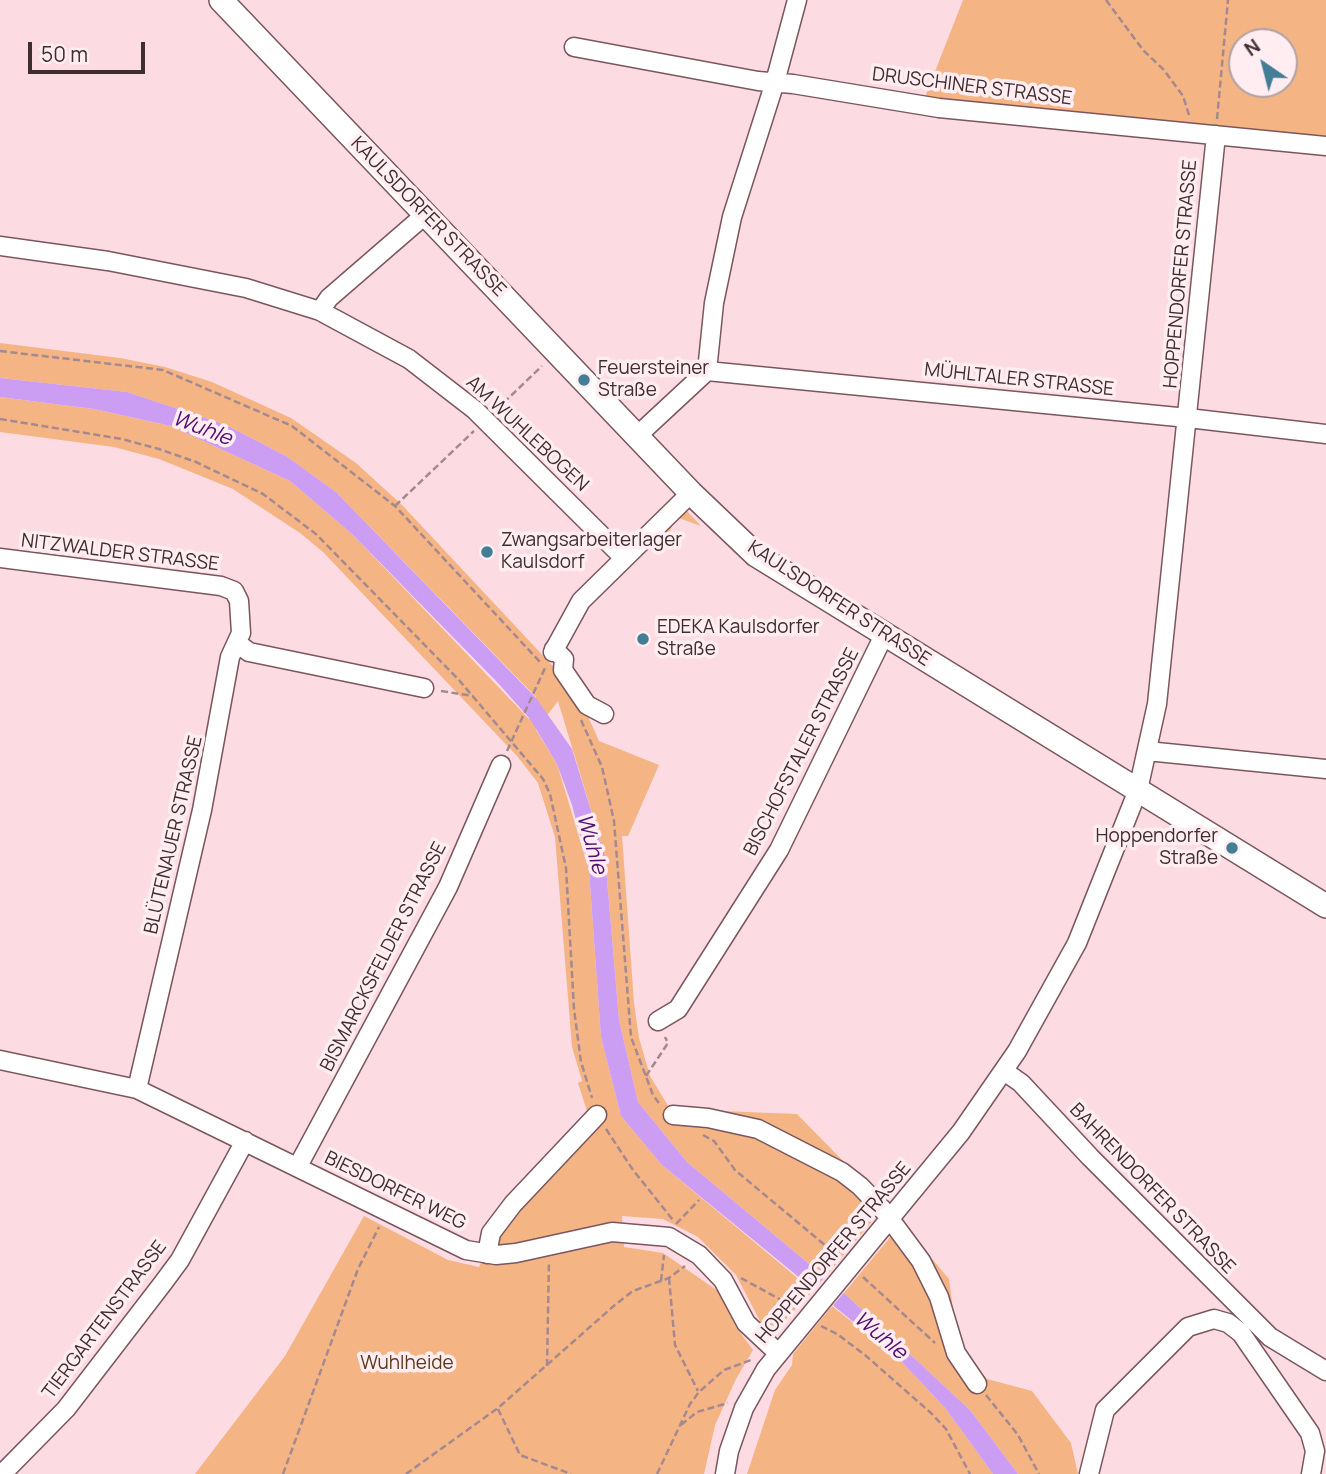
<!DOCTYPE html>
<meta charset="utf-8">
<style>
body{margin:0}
#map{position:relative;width:1326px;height:1474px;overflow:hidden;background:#fddbe2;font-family:Manrope,sans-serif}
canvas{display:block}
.north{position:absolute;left:1228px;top:28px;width:70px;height:70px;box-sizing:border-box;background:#ffedf1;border:2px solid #b2a1a5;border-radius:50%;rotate:325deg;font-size:19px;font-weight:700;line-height:28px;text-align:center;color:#3e2e32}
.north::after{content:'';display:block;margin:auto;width:24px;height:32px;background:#427e96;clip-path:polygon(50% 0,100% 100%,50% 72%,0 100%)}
.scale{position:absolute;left:28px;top:42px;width:117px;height:32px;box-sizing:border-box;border:4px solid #3e2e32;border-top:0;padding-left:9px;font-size:21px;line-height:24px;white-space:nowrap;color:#3e2e32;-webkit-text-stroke:5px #ffedf1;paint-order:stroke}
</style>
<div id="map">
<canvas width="1326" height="1474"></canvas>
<div class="north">N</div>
<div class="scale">50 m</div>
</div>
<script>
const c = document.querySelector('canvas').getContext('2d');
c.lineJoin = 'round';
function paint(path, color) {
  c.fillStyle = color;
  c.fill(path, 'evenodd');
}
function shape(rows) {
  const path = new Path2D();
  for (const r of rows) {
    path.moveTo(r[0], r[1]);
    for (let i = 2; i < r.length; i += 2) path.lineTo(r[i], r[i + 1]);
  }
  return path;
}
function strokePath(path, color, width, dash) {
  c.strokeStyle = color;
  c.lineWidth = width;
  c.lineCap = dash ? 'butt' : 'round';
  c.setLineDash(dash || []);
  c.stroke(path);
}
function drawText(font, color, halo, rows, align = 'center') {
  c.font = font + ' Manrope,sans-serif';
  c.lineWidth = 7;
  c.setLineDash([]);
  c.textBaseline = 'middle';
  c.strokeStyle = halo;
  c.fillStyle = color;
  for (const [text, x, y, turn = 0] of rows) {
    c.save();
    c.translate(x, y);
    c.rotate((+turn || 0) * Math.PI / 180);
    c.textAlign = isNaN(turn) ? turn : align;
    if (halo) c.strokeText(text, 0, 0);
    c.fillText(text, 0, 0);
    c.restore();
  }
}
const green = shape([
 [963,0,1326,0,1326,137,925,97],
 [1242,42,1284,42,1284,84,1242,84],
 [0,343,120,358,165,367,212,382,291,418,356,463,402,505,563,677,586,712,599,741,659,765,628,836,622,836,634,1003,639,1038,650,1076,670,1109,797,1114,849,1167,879,1213,825,1277,687,1162,638,1102,619,1020,605,856,558,701,536,730,557,764,589,870,601,1037,621,1116,662,1165,813,1291,779,1326,766,1325,761,1323,736,1275,698,1237,663,1219,622,1216,624,1247,663,1253,718,1291,736,1327,753,1350,736,1379,715,1425,704,1474,195,1474,285,1356,364,1216,448,1260,479,1267,496,1232,587,1111,578,1083,582,1081,572,1047,555,837,538,783,517,756,323,552,300,533,233,489,159,459,114,447,0,432,0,397,94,409,171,426,290,481,352,534,529,719,536,697,336,492,286,456,226,425,127,392,0,378],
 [685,509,701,526,676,517,666,540,656,536],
 [902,1223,949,1279,958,1347,987,1379,1032,1391,1071,1443,1078,1474,1018,1474,970,1410,844,1293],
 [832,1306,901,1361,946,1409,993,1474,747,1474,775,1390,792,1365,793,1354]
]);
const water = shape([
 [0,378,127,392,226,425,286,456,336,492,536,698,572,749,605,856,619,1020,638,1102,687,1162,844,1293,970,1410,1018,1474,993,1474,946,1409,901,1361,662,1165,621,1116,601,1037,589,870,572,805,557,764,530,719,498,683,352,534,290,481,171,426,94,409,0,397]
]);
const pier = shape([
 [827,1274,846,1290,830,1309,811,1293]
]);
const path = shape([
 [1106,0,1143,50,1164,70,1183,96,1189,115],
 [1217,119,1228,0],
 [0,351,163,370,292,426,395,506,540,662],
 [496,410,542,366],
 [0,419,122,439,159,449,196,462,263,494,316,534,459,680,543,779,550,794,566,868,574,1009,581,1062,592,1098],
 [395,506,474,431],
 [441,691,473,696],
 [581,720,602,767,614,821,631,1037,653,1095,661,1106],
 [507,751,545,668],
 [646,1076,668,1043,665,1037],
 [606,1129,633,1170,673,1220],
 [703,1135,714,1141,735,1170,838,1256],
 [676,1224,699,1200],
 [863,1277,935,1343],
 [669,1278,675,1345,698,1391],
 [741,1278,794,1307],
 [661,1281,664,1255],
 [821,1326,837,1334,865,1355,931,1413,946,1429,970,1474],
 [547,1366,549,1261],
 [986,1395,1018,1435,1039,1474],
 [498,1409,520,1455,571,1474],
 [681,1425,697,1412,728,1403],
 [283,1474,358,1269,379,1227],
 [406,1474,498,1408,616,1304,633,1291,669,1278,685,1266],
 [657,1474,690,1404,699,1392,724,1370,751,1360]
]);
const minor = shape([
 [574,47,758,81,793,84,939,108,1326,146],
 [0,246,108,261,246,288,320,311,409,359,475,410,623,557],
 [320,311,329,298,426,214],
 [707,371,1188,418,1326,434],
 [637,436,707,371,714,303,732,217,775,82,797,0],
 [0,558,221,586,234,591,239,601,241,633,230,657,202,810,137,1089],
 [237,643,249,652,424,688],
 [554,649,564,659,563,670,587,705,604,714],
 [553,652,581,601,691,493],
 [1147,751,1326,769],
 [658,1021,678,1009,779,850,884,635],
 [0,1060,137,1089,466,1250,496,1255,516,1253,612,1232,669,1237,699,1255,723,1280,746,1323,778,1353],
 [1004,1071,1021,1083,1090,1157,1270,1337,1326,1371],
 [673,1115,708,1118,758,1129,842,1172,860,1186,884,1211,921,1261,939,1297,956,1353,977,1384],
 [298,1166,448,887,501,765],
 [487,1254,491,1233,513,1204,597,1115],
 [2,1474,66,1409,163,1283,180,1260,245,1141],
 [725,1474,729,1451,744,1408,766,1369,961,1132,1017,1051,1077,943,1138,790,1157,704,1216,135],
 [1089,1474,1105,1410,1188,1327,1214,1319,1228,1323,1241,1333,1310,1433,1315,1451,1311,1474]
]);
const major = shape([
 [221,0,691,493,756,555,1326,906]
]);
const markers = [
 [584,380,7,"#427e96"],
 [487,552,7,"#427e96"],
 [643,639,7,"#427e96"],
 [1232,848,7,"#427e96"]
];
const streetNames = [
 ["DRUSCHINER STRASSE",972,87,7],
 ["KAULSDORFER STRASSE",428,217,46],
 ["HOPPENDORFER STRASSE",1181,274,-85],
 ["MÜHLTALER STRASSE",1019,380,6],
 ["AM WUHLEBOGEN",527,434,43],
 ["NITZWALDER STRASSE",120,553,7],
 ["KAULSDORFER STRASSE",839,604,33],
 ["BISCHOFSTALER STRASSE",802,752,-63],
 ["BLÜTENAUER STRASSE",174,835,-77],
 ["BISMARCKSFELDER STRASSE",384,957,-63],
 ["BAHRENDORFER STRASSE",1152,1189,46],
 ["BIESDORFER WEG",395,1191,26],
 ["HOPPENDORFER STRASSE",834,1253,-50],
 ["TIERGARTENSTRASSE",105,1320,-53]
];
const poiNames = [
 ["Feuersteiner",598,369],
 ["Straße",598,391],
 ["Zwangsarbeiterlager",501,541],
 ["Kaulsdorf",501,563],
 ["EDEKA Kaulsdorfer",657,628],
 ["Straße",657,650],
 ["Hoppendorfer",1218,837,"right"],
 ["Straße",1218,859,"right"]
];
const parkNames = [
 ["Wuhlheide",407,1364]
];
const waterNames = [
 ["Wuhle",202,429,21],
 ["Wuhle",591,844,74],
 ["Wuhle",880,1336,40]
];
paint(green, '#f4b484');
paint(water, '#cb9df3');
paint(pier, '#fddbe2');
strokePath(minor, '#7a565e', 21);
strokePath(major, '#7a565e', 26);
strokePath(path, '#a48a90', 2.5, [7, 3.5]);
strokePath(minor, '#fff', 18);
strokePath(major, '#fff', 23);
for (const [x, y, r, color] of markers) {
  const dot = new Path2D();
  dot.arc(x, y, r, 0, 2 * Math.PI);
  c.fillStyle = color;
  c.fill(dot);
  strokePath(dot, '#ffedf1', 2.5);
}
drawText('19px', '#3e2e32', '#ffedf1', streetNames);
drawText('19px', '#3e2e32', '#ffedf1', poiNames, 'left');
drawText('19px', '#5c3a1e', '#ffedf1', parkNames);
drawText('italic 21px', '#501076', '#ffedf1', waterNames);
</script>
